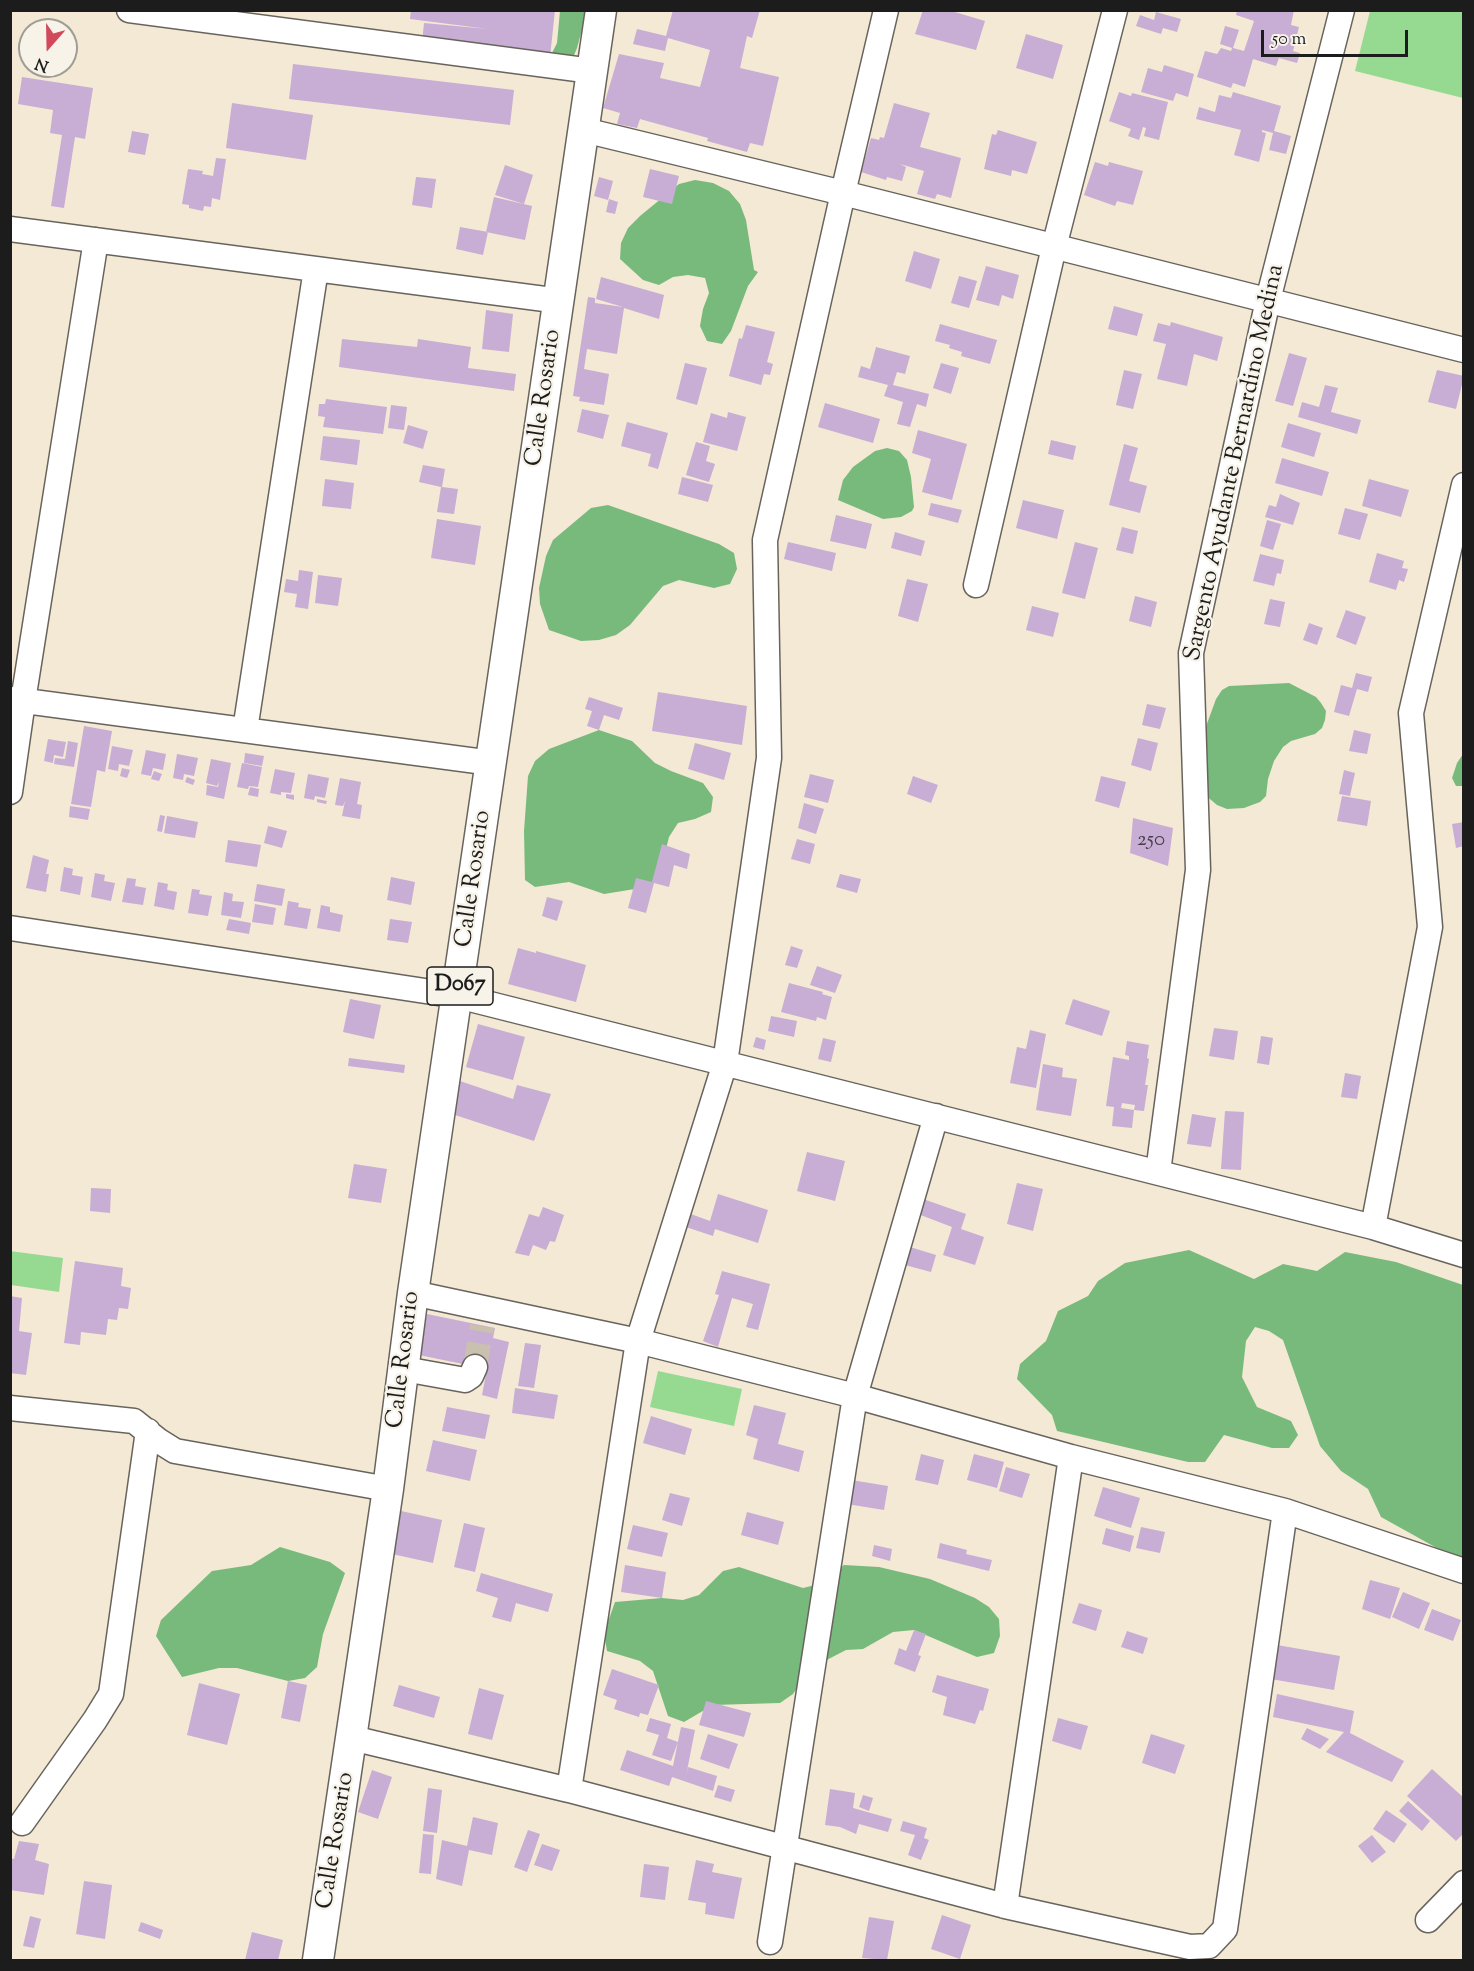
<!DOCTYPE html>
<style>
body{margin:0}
#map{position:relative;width:1474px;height:1971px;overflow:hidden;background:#f4e9d5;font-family:"Sorts Mill Goudy",serif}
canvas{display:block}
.frame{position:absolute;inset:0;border:12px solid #1c1c1c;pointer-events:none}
.north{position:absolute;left:18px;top:18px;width:60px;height:60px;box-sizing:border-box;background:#f7f3e8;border:2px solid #9f9d96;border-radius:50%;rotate:200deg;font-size:16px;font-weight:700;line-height:24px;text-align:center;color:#1c1c1c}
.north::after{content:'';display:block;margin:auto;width:21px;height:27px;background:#d1495b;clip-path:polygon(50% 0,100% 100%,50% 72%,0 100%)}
.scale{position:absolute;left:1261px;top:30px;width:147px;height:27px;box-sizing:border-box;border:3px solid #1c1c1c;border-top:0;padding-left:8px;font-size:18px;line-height:21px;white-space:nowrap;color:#1c1c1c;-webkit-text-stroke:4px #f7f3e8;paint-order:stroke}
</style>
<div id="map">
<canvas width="1474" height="1971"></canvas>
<div class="frame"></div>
<div class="north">N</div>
<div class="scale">50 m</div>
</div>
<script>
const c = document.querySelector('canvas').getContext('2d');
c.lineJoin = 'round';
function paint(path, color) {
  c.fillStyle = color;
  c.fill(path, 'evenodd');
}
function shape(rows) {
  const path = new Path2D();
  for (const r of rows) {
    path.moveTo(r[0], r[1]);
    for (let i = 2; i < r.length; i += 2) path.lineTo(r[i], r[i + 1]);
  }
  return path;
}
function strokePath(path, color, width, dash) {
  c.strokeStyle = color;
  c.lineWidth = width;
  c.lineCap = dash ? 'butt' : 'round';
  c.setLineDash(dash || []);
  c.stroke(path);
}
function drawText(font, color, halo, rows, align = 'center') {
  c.font = font + ' "Sorts Mill Goudy",serif';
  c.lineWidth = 4.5;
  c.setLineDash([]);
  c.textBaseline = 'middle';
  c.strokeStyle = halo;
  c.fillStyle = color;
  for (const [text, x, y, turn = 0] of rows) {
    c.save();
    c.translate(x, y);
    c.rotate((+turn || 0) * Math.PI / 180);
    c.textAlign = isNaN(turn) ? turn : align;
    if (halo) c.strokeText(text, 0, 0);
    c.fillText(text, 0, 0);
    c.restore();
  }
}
const green = shape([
 [1370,11,1463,11,1463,98,1355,71],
 [10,1251,63,1258,59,1292,11,1285],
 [658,1371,742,1389,734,1426,650,1407]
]);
const forest = shape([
 [560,11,587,11,577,48,565,77,550,57,557,43],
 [695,180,713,183,729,191,740,204,746,220,754,270,758,272,748,286,731,331,722,344,707,341,700,326,703,309,709,293,705,278,688,275,673,277,659,285,643,280,620,259,621,243,628,228,640,216,679,184],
 [887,448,899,451,907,460,911,477,914,507,912,511,901,517,883,519,838,500,843,480,853,467,875,451],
 [608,505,719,544,734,553,737,569,730,584,714,588,679,580,663,586,630,625,616,635,599,640,581,641,549,630,540,604,539,588,546,556,553,540,591,508],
 [1289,683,1316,697,1321,703,1326,711,1325,720,1322,728,1315,734,1291,741,1283,747,1274,761,1268,779,1266,796,1260,802,1244,808,1227,809,1217,805,1197,788,1201,740,1216,699,1222,690,1229,686],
 [599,730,632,741,655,763,671,771,703,783,713,797,711,812,695,819,678,823,669,837,661,869,652,882,641,888,604,894,569,882,535,887,525,880,524,831,528,776,535,761,549,749],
 [1463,754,1463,786,1456,786,1452,778,1457,763],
 [1189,1250,1254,1279,1283,1264,1317,1271,1345,1252,1396,1262,1463,1285,1463,1561,1453,1557,1381,1517,1368,1489,1341,1471,1320,1446,1283,1340,1269,1331,1255,1327,1246,1341,1242,1377,1257,1407,1291,1421,1298,1435,1289,1448,1272,1448,1224,1435,1205,1462,1188,1462,1057,1431,1052,1415,1017,1379,1020,1364,1046,1341,1058,1311,1088,1296,1098,1281,1125,1263],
 [280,1547,330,1562,345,1573,323,1634,317,1667,305,1678,288,1681,237,1668,219,1668,182,1677,156,1636,161,1620,212,1571,251,1565],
 [844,1565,879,1567,930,1579,975,1598,989,1607,999,1619,1000,1636,994,1653,977,1657,914,1630,893,1632,863,1649,846,1650,811,1668,793,1694,780,1703,713,1705,684,1722,668,1716,653,1671,640,1661,607,1651,604,1633,615,1602,662,1598,683,1600,699,1595,723,1571,739,1567,803,1588,819,1584]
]);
const building = shape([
 [411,10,555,10,550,57,422,43,424,23,488,29,410,19],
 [673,10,760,10,752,38,747,36,740,68,779,77,763,146,750,143,747,152,707,141,708,138,640,119,637,128,617,124,620,113,603,108,619,54,664,63,660,78,700,87,710,50,668,38,665,51,633,44,637,29,666,36],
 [923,10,948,10,985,21,976,50,915,34],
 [1237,10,1294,10,1291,25,1299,27,1293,51,1300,53,1297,63,1279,58,1276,66,1253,59,1245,87,1233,83,1231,88,1197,77,1205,51,1217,54,1221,48,1231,51,1232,48,1220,44,1225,26,1239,30,1233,48,1244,51,1254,21,1236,15],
 [1156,12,1181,19,1177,32,1163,28,1161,34,1136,26,1140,15,1154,20],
 [1026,34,1063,45,1053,79,1016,68],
 [293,64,514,90,510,125,289,99],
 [1164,65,1194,74,1188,97,1176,93,1173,101,1141,92,1148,68,1162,72],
 [22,77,93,88,85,139,75,137,64,208,51,206,62,135,50,133,53,110,18,104],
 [1119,92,1131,96,1132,93,1168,102,1159,140,1144,136,1146,128,1143,127,1139,140,1128,136,1131,129,1109,121],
 [1233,92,1281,106,1274,131,1291,136,1286,154,1269,150,1273,133,1262,130,1262,132,1266,133,1259,162,1234,155,1241,130,1196,119,1199,107,1215,112,1219,95,1231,98],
 [232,103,313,115,306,160,226,148],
 [894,103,930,113,920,147,961,158,951,198,937,194,935,199,917,194,924,171,900,164,906,167,902,181,887,177,886,180,861,172,871,138,879,140,880,137,884,138],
 [998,130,1037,142,1027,174,1012,170,1011,176,984,169,992,134,996,135],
 [132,131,149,134,145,155,128,152],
 [216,158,226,159,220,200,212,198,211,207,204,206,203,211,189,208,189,205,182,204,188,169,203,171,202,174,213,176],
 [1095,162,1108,166,1109,162,1143,171,1133,205,1117,201,1115,206,1084,195],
 [505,165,533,175,524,204,495,195],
 [650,169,679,176,672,204,643,197],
 [416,177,436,179,432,208,412,205],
 [599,177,613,181,608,200,594,196],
 [494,197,532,206,525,240,486,232],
 [609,199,618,202,615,214,606,212],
 [460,227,488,232,483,255,456,249],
 [914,251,940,259,931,289,905,281],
 [986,266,1019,275,1013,299,1002,295,999,306,976,300],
 [959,276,977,281,969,308,951,303],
 [601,277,664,295,659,319,624,308,617,354,587,349,584,369,609,374,604,405,579,401,580,397,573,396,588,297,595,298,595,304,595,303,623,307,596,299],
 [1114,306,1143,314,1137,336,1108,329],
 [486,310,513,314,509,352,482,349],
 [1171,322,1223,337,1217,361,1194,354,1187,386,1157,379,1166,344,1153,341,1158,323,1170,326],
 [940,324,997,340,990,364,961,356,962,352,949,348,950,345,935,341],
 [746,325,775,332,767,362,773,364,770,375,764,374,761,385,729,376,739,338,742,339],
 [342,339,417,347,418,339,471,347,468,368,516,374,514,391,339,367],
 [876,347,910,356,905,374,897,372,893,385,929,394,926,407,917,404,910,427,897,424,903,402,884,396,888,385,858,377,861,366,870,369],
 [1289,353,1307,358,1293,406,1275,401],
 [685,363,707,368,697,405,676,399],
 [941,363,959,368,951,394,933,388],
 [1124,370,1142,374,1133,409,1116,405],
 [1437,370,1464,376,1456,409,1428,402],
 [1325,385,1338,388,1331,412,1361,420,1357,434,1298,417,1302,402,1319,407],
 [326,399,387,407,383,434,323,427,325,417,318,416,319,404,325,404],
 [825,403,880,419,873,443,818,427],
 [391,405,407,407,404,430,388,428],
 [582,409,609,415,603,439,577,432],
 [728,412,746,417,737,451,703,442,711,413,727,418],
 [627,422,668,433,658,469,648,466,651,454,621,446],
 [1288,423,1321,433,1314,457,1281,447],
 [408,425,428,431,423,449,403,443],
 [918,430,967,444,952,500,922,492,931,459,912,453],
 [323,436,360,440,357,465,320,460],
 [1051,440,1076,446,1073,460,1048,454],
 [696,442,710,446,706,461,715,464,709,482,686,475],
 [1124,444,1138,448,1129,481,1147,486,1140,513,1109,505],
 [1282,458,1329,472,1322,496,1275,483],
 [423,465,445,469,442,487,458,489,454,514,437,512,441,487,419,482],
 [682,477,713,485,708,502,678,494],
 [325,479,354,483,351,509,322,506],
 [1369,479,1409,490,1401,517,1362,506],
 [1280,494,1300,503,1293,525,1265,517,1269,505,1276,507],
 [1023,500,1064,510,1057,539,1016,528],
 [931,503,962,510,958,523,928,515],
 [1345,508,1368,514,1360,540,1338,534],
 [836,515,872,524,866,549,830,541],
 [437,519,481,526,475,565,431,558],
 [1267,520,1281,524,1273,550,1260,546],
 [1122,527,1138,531,1133,554,1116,550],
 [895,532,925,541,921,556,891,548],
 [788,542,836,553,832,571,784,559],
 [1075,542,1098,548,1085,599,1062,593],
 [1377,553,1404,561,1402,568,1408,569,1404,582,1399,580,1396,590,1369,582],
 [1260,554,1284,560,1281,574,1277,573,1274,586,1253,581],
 [299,570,313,572,308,609,295,607,297,594,284,592,286,579,298,581],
 [318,575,342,578,338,606,315,603],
 [907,579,928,584,918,622,898,616],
 [1135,596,1157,602,1151,627,1129,621],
 [1270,599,1285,602,1280,627,1264,624],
 [1032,606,1059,613,1053,637,1026,630],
 [1346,610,1366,617,1356,645,1336,637],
 [1309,623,1323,628,1317,645,1303,640],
 [1356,673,1372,677,1368,692,1357,689,1349,716,1334,712,1341,685,1352,688],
 [658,692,747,706,742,745,652,731],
 [589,697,623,708,619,720,604,715,599,730,587,726,592,711,585,709],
 [1147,704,1166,708,1160,729,1142,725],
 [84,726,112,731,105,772,97,770,91,807,71,804],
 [1354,730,1371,734,1367,754,1349,751],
 [1138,738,1158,743,1151,771,1131,765],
 [48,739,66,742,63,757,54,755,53,763,44,761],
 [68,741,78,743,74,767,54,764,55,758,65,759],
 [695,743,731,753,724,780,688,769],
 [112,746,133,750,129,766,119,764,118,771,108,769],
 [146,750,166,754,163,770,153,768,151,776,141,774],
 [245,753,264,756,262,766,244,763],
 [177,754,198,758,194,776,184,774,183,780,173,778],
 [211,759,231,763,224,799,206,795,207,785,218,787,219,782,217,786,206,783],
 [242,763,262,767,258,787,249,786,248,789,237,787],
 [122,768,130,770,127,778,120,776],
 [275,769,295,773,291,793,281,792,281,795,270,793],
 [1344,770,1355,773,1350,796,1339,794],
 [154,771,162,774,159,781,151,779],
 [308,774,329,778,325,798,315,796,314,800,304,798],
 [810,774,834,780,828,803,804,797],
 [913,776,938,785,931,803,907,794],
 [1101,776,1126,782,1119,808,1095,801],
 [187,777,195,780,193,785,185,782],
 [340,778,361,782,357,804,362,805,360,819,342,816,345,801,343,806,335,805],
 [250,787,259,789,258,797,248,795],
 [286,794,294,795,294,800,286,798],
 [1342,796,1371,801,1367,826,1337,821],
 [317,799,327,801,326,804,317,802],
 [804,803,824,809,816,834,798,828],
 [70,806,90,809,88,820,69,817],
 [160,815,165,816,162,832,157,831],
 [167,816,198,822,195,838,164,833],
 [1133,818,1173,828,1168,866,1130,853],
 [1464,822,1464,846,1456,848,1452,824],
 [268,826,287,831,282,848,264,843],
 [797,839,815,844,810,864,791,859],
 [228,840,261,845,257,867,225,862],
 [662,844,690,854,687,869,674,865,669,887,654,883,646,913,628,908,636,878,652,882],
 [33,855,49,860,46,874,49,874,46,892,26,888],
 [64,867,73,869,72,875,83,877,80,895,60,891],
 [95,873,105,875,104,881,115,883,111,901,91,897],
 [840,874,861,879,857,893,836,887],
 [391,877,415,882,411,905,387,900],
 [127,878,136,879,135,886,146,888,143,905,122,902],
 [158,882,168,884,167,890,177,892,174,910,154,906],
 [257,884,285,889,282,906,254,901],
 [192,889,200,890,199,894,212,896,208,916,188,913],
 [224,892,233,894,232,901,244,902,241,918,221,915],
 [547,897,563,901,557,921,542,916],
 [288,901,299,903,298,907,311,909,307,929,284,925],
 [255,904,276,908,273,925,252,922],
 [321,905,330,907,330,912,343,915,340,932,317,928],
 [229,919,251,923,249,934,226,930],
 [390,919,412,922,408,943,387,940],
 [791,946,803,950,797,968,785,965],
 [518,948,536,953,536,951,586,965,576,1002,508,984],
 [817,966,842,975,835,993,810,985],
 [789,983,823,992,822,994,832,997,826,1020,817,1017,816,1021,781,1012],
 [350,999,381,1005,374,1039,343,1032],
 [1073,999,1110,1011,1102,1036,1065,1024],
 [771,1016,797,1021,794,1037,768,1031],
 [478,1024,525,1037,513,1080,466,1067],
 [1214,1028,1238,1031,1234,1060,1209,1056],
 [1030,1030,1046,1034,1036,1088,1010,1083,1017,1047,1026,1049],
 [1261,1036,1273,1038,1269,1065,1257,1063],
 [756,1037,766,1040,764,1050,753,1047],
 [823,1038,836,1041,831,1062,818,1059],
 [1127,1041,1149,1045,1147,1058,1149,1059,1145,1085,1148,1085,1144,1111,1134,1110,1135,1105,1122,1103,1121,1108,1134,1110,1132,1128,1112,1126,1114,1107,1106,1106,1113,1057,1129,1060,1129,1056,1125,1055],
 [349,1058,405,1065,404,1073,348,1066],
 [1043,1064,1063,1068,1062,1077,1077,1079,1071,1116,1036,1110],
 [1345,1073,1361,1076,1357,1099,1341,1097],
 [457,1080,513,1099,517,1085,551,1094,534,1141,446,1112],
 [1225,1111,1244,1112,1241,1170,1221,1169],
 [1192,1114,1216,1118,1211,1147,1187,1144],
 [807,1152,845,1161,835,1201,797,1191],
 [354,1164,387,1169,381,1203,348,1198],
 [1017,1183,1043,1189,1033,1231,1007,1224],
 [91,1188,111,1189,110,1213,90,1211],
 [718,1194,768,1210,758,1243,715,1229,713,1236,683,1226,688,1213,710,1221],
 [923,1199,966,1214,961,1229,984,1237,975,1265,943,1255,952,1227,918,1214],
 [543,1207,564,1215,555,1242,550,1241,546,1250,533,1245,529,1256,515,1253,529,1214,539,1217],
 [910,1247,936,1255,931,1272,905,1265],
 [75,1261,123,1268,121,1286,131,1288,128,1309,119,1308,117,1320,108,1319,106,1335,81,1332,80,1345,64,1343],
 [722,1271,770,1284,758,1330,746,1327,753,1304,732,1298,718,1347,703,1341,719,1295,715,1294],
 [10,1296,22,1298,19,1331,32,1333,26,1375,10,1373],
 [427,1314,495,1328,493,1338,509,1342,497,1399,482,1395,487,1369,419,1355],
 [525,1343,541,1345,534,1388,518,1386],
 [515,1388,558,1395,554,1419,512,1413],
 [754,1405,786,1413,778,1444,804,1451,799,1472,753,1459,758,1439,746,1435],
 [447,1407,490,1415,485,1439,442,1431],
 [651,1416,692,1429,685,1455,643,1443],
 [433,1440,477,1450,470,1481,426,1471],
 [921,1454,944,1460,938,1485,915,1480],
 [974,1454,1004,1462,997,1488,967,1480],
 [1006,1467,1030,1474,1022,1498,999,1491],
 [851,1480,888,1486,884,1510,847,1504],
 [1103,1487,1140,1498,1131,1528,1094,1516],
 [670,1493,690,1498,682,1526,662,1520],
 [401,1511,442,1520,433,1563,392,1554],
 [747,1512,784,1522,778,1545,741,1535],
 [464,1523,485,1528,475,1572,454,1567],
 [633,1525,668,1533,662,1557,627,1549],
 [1141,1527,1165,1532,1160,1553,1136,1548],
 [1106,1528,1134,1536,1130,1552,1102,1544],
 [940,1543,967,1550,966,1554,992,1560,989,1571,937,1558],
 [874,1545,892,1549,890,1561,872,1556],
 [625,1565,666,1572,662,1598,621,1592],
 [481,1573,553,1594,548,1612,516,1603,511,1622,492,1617,498,1598,476,1591],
 [1370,1580,1400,1588,1390,1619,1362,1609],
 [1403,1592,1430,1603,1419,1629,1392,1617],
 [1079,1603,1102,1610,1096,1631,1072,1623],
 [1432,1609,1461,1620,1453,1641,1424,1630],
 [914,1630,926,1634,918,1655,921,1656,915,1672,894,1664,899,1648,906,1651],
 [1127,1631,1148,1638,1143,1654,1121,1647],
 [1277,1645,1340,1656,1334,1690,1271,1679],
 [612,1669,659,1685,648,1715,640,1713,639,1717,614,1709,617,1700,603,1695],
 [937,1675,989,1689,983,1711,980,1710,975,1724,943,1715,947,1697,932,1692],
 [288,1681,307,1685,300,1722,281,1718],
 [199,1683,240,1694,227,1745,187,1735],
 [399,1685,440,1697,434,1718,393,1706],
 [479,1688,504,1695,492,1740,468,1734],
 [1277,1694,1354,1711,1350,1733,1404,1761,1392,1782,1326,1752,1344,1732,1273,1717],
 [706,1701,751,1713,744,1737,699,1725],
 [650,1718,671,1724,667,1738,678,1742,671,1761,652,1755,659,1735,646,1731],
 [1058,1718,1088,1726,1081,1750,1052,1741],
 [681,1727,695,1730,686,1776,688,1767,717,1776,713,1791,672,1777,669,1786,620,1770,627,1750,673,1766],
 [1307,1728,1329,1739,1320,1749,1301,1739],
 [708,1734,738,1744,729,1769,700,1759],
 [1151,1734,1185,1745,1175,1774,1142,1763],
 [1432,1769,1464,1798,1464,1833,1456,1841,1407,1796],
 [372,1770,392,1777,378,1819,358,1812],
 [718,1785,735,1790,731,1802,714,1797],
 [428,1788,442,1790,437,1833,423,1831],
 [830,1789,855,1793,853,1808,892,1819,888,1832,859,1824,856,1834,840,1827,825,1825],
 [863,1795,873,1798,869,1811,859,1807],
 [1408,1801,1430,1821,1422,1831,1399,1811],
 [1386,1810,1407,1824,1394,1843,1373,1829],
 [473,1817,498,1823,492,1855,469,1850,462,1886,436,1879,442,1840,467,1846],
 [903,1821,927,1828,924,1838,929,1840,921,1860,908,1855,915,1835,900,1831],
 [528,1830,540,1834,527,1872,514,1867],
 [423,1834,434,1835,431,1874,419,1873],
 [1372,1835,1386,1852,1372,1863,1358,1846],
 [19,1841,39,1844,35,1860,49,1864,44,1895,10,1890,10,1858,14,1859],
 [542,1844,560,1850,552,1871,534,1865],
 [696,1860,714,1864,712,1872,742,1878,734,1919,705,1914,706,1903,688,1900],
 [644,1864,669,1867,665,1900,640,1897],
 [84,1881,112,1885,105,1939,76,1934],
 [942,1915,971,1925,960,1959,931,1949],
 [30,1916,41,1919,34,1948,23,1946],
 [869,1917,894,1921,887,1960,862,1958],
 [141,1922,163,1930,160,1939,138,1931],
 [252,1932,283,1940,278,1960,245,1960]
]);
const minorTunnel = shape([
 [475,1367,482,1326]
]);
const minor = shape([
 [129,10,592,71],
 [584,130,843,193,1464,350],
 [10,229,560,301],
 [976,585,1054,247,1115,10],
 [10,699,492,763],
 [245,730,316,269],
 [10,792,23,701,96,240],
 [10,928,458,996,1373,1227,1464,1255],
 [1158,1172,1198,870,1191,653,1268,300,1342,10],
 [1373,1227,1430,927,1411,713,1464,485],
 [413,1293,638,1341,855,1396,1071,1457,1285,1511,1464,1571],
 [404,1369,465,1380,471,1376,475,1367],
 [10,1408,134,1421,159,1441,175,1451,388,1489],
 [352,1738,569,1790,1005,1906,1190,1947,1209,1946,1225,1929,1285,1511],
 [569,1790,638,1341,725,1063,769,758,765,540,843,193,886,10],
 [22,1823,95,1720,111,1694,148,1431],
 [1005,1906,1071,1457],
 [1428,1920,1464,1883],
 [770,1942,855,1396,936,1116]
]);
const major = shape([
 [318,1960,388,1489,413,1293,601,10]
]);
const numberNames = [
 ["250",1151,841]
];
const shields = [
 [460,986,66]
];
const shieldNames = [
 ["D067",460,986]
];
const streetNames = [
 ["Calle Rosario",545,398,-82],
 ["Sargento Ayudante Bernardino Medina",1236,463,-78],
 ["Calle Rosario",475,879,-82],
 ["Calle Rosario",405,1360,-83],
 ["Calle Rosario",337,1841,-81]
];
paint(green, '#96da92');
paint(forest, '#78ba7c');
paint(building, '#c8add4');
strokePath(minorTunnel, '#c9c0b0', 24, [24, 12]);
strokePath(minor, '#68645d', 27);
strokePath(major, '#68645d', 33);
strokePath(minor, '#fff', 24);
strokePath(major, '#fff', 30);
drawText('21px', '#47404a', null, numberNames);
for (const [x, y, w] of shields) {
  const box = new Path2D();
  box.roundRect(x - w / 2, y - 19, w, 38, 4.5);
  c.fillStyle = '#f7f3e8';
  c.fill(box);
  strokePath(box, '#1c1c1c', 1.5);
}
drawText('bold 22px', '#1c1c1c', null, shieldNames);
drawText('24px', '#1c1c1c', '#f7f3e8', streetNames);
</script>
